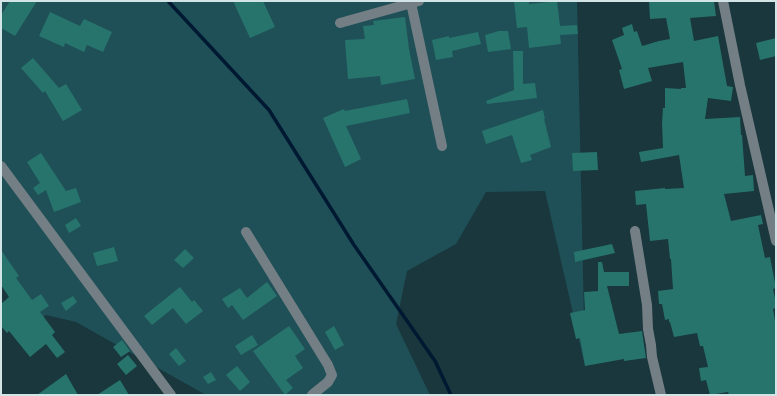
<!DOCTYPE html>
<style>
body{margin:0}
#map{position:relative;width:777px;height:396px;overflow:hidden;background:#19373c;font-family:"DejaVu Sans",sans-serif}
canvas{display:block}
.frame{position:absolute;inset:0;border:2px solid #d3e4e6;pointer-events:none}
</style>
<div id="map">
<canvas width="777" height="396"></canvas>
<div class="frame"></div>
</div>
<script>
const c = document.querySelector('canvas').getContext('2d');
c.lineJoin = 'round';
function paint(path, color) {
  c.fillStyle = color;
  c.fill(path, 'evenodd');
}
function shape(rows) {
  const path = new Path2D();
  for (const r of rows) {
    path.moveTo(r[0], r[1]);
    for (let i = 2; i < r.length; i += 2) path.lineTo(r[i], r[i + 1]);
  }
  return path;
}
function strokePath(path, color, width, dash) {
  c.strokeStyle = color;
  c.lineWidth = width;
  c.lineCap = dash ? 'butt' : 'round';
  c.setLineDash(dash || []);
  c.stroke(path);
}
const green = shape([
 [1,1,577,1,585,366,545,191,486,192,456,244,407,271,396,324,430,395,206,395,76,322,46,315,34,324,1,284]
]);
const stream = shape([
 [168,1,269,110,354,245,435,361,451,395]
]);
const building = shape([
 [10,1,37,1,15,36,1,28,1,15],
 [233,1,263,1,275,27,250,38],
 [514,1,529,1,529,4,557,1,560,26,577,25,578,34,560,35,561,44,529,48,527,27,517,28],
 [649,1,714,1,716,16,690,18,694,41,718,36,727,86,733,87,731,101,708,98,705,119,740,117,741,135,742,135,745,176,753,175,754,191,724,194,731,221,761,215,763,224,758,225,765,258,770,257,776,288,773,289,776,303,776,308,773,309,776,327,776,395,729,395,728,392,710,395,706,380,701,381,699,368,708,367,703,346,700,346,697,333,674,337,670,322,669,322,669,319,665,320,662,304,659,304,658,291,673,289,671,259,670,259,668,239,650,241,646,204,636,205,635,191,665,188,665,189,684,188,679,155,641,162,639,152,663,148,662,123,663,108,665,108,665,88,681,89,681,88,686,88,683,62,648,68,652,81,624,89,619,70,622,69,612,40,624,35,622,28,632,24,634,32,637,31,642,46,659,41,670,39,666,18,650,19],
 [50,12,80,26,84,19,112,32,103,52,87,45,84,52,65,43,64,47,39,36],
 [405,17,409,49,415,79,381,85,380,76,348,79,345,40,365,39,363,26,374,25,373,21],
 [499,31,508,31,511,49,488,52,485,35],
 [478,32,481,44,452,51,453,57,436,60,432,40,449,36,449,38],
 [776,38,776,56,760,60,756,43],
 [513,51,523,51,523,84,535,83,537,98,487,104,486,101,514,90],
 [33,58,59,88,66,84,82,110,63,121,45,91,43,93,21,68],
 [407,99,410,113,346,126,361,159,345,167,323,118,344,109,345,111],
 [543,110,545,119,544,119,551,147,530,155,532,160,521,163,512,135,486,144,482,131],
 [597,152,598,170,573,171,572,153],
 [41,153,66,191,76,188,81,202,54,212,46,190,38,195,33,188,40,183,27,162],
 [76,218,81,226,69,233,65,225],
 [612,244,615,253,575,262,574,252],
 [114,247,118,261,97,266,93,253],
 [185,249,194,258,183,268,174,260],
 [1,250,19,276,16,278,32,300,41,294,49,306,40,312,55,332,52,335,65,352,57,358,46,344,30,357,9,331,7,333,1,326,1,304,9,297,1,285],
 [598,262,602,262,604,272,629,272,629,286,607,286,619,334,642,331,646,358,624,361,624,359,585,366,580,338,576,339,570,313,585,310,584,292,598,291],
 [267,282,277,296,243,320,232,305,228,308,222,299,240,288,247,298],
 [180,287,192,302,194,300,203,311,186,324,173,308,152,325,144,316],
 [73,296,77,302,66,311,61,303],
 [289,326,305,349,295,356,303,368,286,380,293,388,285,395,253,351],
 [334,326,344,345,335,350,325,332],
 [252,335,258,345,241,355,235,346],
 [122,340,130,351,121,357,113,347],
 [176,348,186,361,179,366,169,354],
 [128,355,137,366,126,375,117,364],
 [237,366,250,382,240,391,226,375],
 [211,372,216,380,208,384,203,377],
 [66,374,78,395,37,395],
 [120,380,129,395,97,395]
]);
const minor = shape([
 [723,1,740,85,776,241],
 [411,3,442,146],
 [340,23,419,1],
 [1,166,171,395],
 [635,231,647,305,648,329,651,345,652,357,661,395],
 [246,232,328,365,332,375,328,382,312,395]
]);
paint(green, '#1f5057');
strokePath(stream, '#001932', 3.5);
paint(building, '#27746d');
strokePath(minor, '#737f85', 10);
</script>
